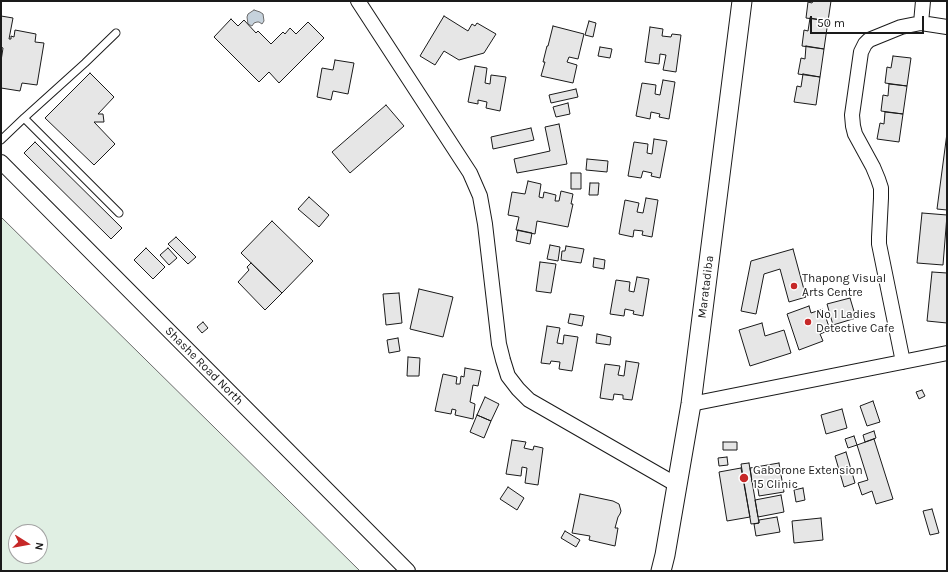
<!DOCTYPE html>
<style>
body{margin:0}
#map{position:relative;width:948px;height:572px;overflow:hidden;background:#fff;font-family:Karla,sans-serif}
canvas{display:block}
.frame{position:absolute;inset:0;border:2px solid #1a1a1a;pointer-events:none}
.north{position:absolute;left:8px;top:524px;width:40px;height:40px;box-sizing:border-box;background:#fff;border:1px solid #a3a3a3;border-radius:50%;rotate:101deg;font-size:11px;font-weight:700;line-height:16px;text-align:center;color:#1a1a1a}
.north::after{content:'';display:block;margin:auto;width:14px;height:18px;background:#c62828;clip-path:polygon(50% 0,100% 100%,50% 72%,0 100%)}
.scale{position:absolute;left:810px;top:16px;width:114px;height:18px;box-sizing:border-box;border:2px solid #1a1a1a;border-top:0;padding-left:5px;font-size:12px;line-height:14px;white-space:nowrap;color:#1a1a1a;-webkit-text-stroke:3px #fff;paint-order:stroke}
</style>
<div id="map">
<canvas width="948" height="572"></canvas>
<div class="frame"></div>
<div class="north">N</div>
<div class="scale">50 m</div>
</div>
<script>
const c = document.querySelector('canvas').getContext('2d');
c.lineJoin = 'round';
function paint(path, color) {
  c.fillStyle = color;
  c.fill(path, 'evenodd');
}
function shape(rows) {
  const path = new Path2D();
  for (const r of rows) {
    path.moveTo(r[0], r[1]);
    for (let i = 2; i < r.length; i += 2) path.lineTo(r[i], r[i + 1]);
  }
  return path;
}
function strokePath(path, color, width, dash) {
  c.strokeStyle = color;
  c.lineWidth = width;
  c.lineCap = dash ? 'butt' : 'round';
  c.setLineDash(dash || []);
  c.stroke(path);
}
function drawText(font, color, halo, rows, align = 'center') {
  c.font = font + ' Karla,sans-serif';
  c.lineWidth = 3;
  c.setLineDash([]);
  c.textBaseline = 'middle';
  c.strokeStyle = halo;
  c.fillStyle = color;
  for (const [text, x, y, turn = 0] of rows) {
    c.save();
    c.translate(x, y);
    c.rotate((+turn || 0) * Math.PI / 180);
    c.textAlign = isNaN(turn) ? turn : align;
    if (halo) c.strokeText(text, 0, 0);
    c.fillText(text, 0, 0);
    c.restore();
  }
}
const green = shape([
 [1,217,360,571,1,571,1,217],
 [16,532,40,532,40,556,16,556,16,532]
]);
const water = shape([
 [254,10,260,12,263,14,264,21,262,24,259,22,257,22,254,23,252,26,248,24,247,17,248,14,254,10]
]);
const building = shape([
 [813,1,831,1,828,21,806,18,808,2,812,3,813,1],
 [1,16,13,18,9,39,11,39,11,36,14,37,15,30,36,34,35,42,44,43,37,85,22,83,20,91,1,88,1,61,3,48,1,47,1,16],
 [444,16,468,31,472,24,475,26,477,23,496,34,484,53,459,60,444,51,435,65,420,56,444,16],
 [810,18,828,21,824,49,802,46,804,30,808,31,810,18],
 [231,19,238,26,244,20,256,33,258,31,271,44,283,32,285,34,290,28,296,34,308,22,324,38,279,83,269,72,259,82,214,37,231,19],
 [589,21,596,23,593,37,585,35,589,21],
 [553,26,584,34,578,59,569,57,567,62,577,65,573,83,541,76,545,62,543,62,547,46,548,46,553,26],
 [650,27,663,29,662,36,671,37,672,34,681,35,676,72,663,70,666,55,660,54,659,64,645,62,650,27],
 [806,46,824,49,820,77,798,74,801,58,805,59,806,46],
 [600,47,612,49,610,58,598,56,600,47],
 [893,56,911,58,907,86,885,83,887,67,891,68,893,56],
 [335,60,354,63,348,94,333,91,331,100,317,97,322,68,333,70,335,60],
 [475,66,487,68,485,83,490,84,491,75,506,77,500,111,486,108,487,102,478,100,478,104,468,102,475,66],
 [90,73,114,97,98,114,103,114,104,122,94,122,115,144,94,165,45,118,90,73],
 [803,74,820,77,816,105,794,102,797,86,801,87,803,74],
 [663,80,675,82,669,119,659,117,660,114,651,112,650,119,636,116,642,83,656,85,655,94,660,95,663,80],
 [889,84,907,86,903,114,881,111,883,95,888,96,889,84],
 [576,89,578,97,551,103,549,95,576,89],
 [568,103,570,114,556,117,553,107,568,103],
 [386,105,404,126,350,173,332,152,386,105],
 [885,112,903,114,899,142,877,139,880,123,884,124,885,112],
 [559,124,567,164,517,173,514,159,550,151,545,127,559,124],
 [531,128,534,140,493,149,491,137,531,128],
 [947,133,947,210,937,209,947,133],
 [654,139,667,141,660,178,651,176,652,173,643,171,641,178,628,176,634,142,648,144,647,153,652,154,654,139],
 [35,142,122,228,111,239,24,153,35,142],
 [587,159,608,161,607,172,586,170,587,159],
 [571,173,581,173,581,189,571,189,571,173],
 [528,181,541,184,539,197,543,198,544,192,556,195,555,201,559,201,561,191,573,194,571,204,573,204,568,227,537,221,535,234,516,230,519,217,508,215,512,192,525,194,528,181],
 [590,183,599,183,598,195,589,195,590,183],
 [309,197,329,215,319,227,298,209,309,197],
 [646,198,658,200,652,237,642,235,643,231,634,230,633,237,619,234,625,200,639,203,637,212,643,213,646,198],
 [922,213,947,215,943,265,917,263,922,213],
 [272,221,313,261,282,293,241,253,272,221],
 [518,230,532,233,530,244,516,241,518,230],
 [176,237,196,257,188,264,168,244,176,237],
 [550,245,560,247,558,261,547,259,550,245],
 [566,246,584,249,581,263,561,260,562,251,565,251,566,246],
 [146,248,165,267,153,279,134,260,146,248],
 [168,248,177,258,169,265,160,255,168,248],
 [793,249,806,297,789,302,780,269,764,274,756,314,741,311,751,261,793,249],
 [594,258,605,260,604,269,593,267,594,258],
 [540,262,556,264,551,293,536,291,540,262],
 [251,263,282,293,265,310,238,282,249,270,247,267,251,263],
 [932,272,947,273,947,323,927,321,932,272],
 [637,277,649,279,643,316,633,314,634,311,625,309,624,316,610,314,616,280,630,282,629,291,634,292,637,277],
 [419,289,453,297,443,337,410,329,419,289],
 [399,293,402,323,386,325,383,294,399,293],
 [850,298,856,318,833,325,827,304,850,298],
 [809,306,811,313,823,309,830,330,820,334,823,341,799,350,787,314,809,306],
 [570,314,584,316,582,326,568,323,570,314],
 [203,322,208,328,202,333,197,327,203,322],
 [762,323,765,336,784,330,791,353,750,366,739,330,762,323],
 [547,326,560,328,557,343,563,344,564,335,578,337,572,371,559,369,560,362,551,361,550,364,541,363,547,326],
 [597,334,611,337,610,345,596,343,597,334],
 [398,338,400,351,389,353,387,340,398,338],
 [408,357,420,358,419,376,407,376,408,357],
 [626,361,639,363,632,400,623,399,623,395,614,394,613,400,600,398,605,364,620,366,618,375,624,376,626,361],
 [465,368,481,371,478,386,473,385,470,402,475,404,473,419,455,415,456,410,452,409,451,414,435,411,443,374,457,377,456,384,460,384,461,376,464,377,465,368],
 [922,390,925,396,919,399,916,392,922,390],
 [485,397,499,404,491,421,477,415,485,397],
 [873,401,880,422,867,426,860,406,873,401],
 [842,409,847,428,826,434,821,415,842,409],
 [477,415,491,421,484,438,470,432,477,415],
 [874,431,876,438,865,442,863,435,874,431],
 [854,436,857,445,848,448,845,439,854,436],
 [874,439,893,499,876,504,872,491,862,495,858,483,868,480,857,445,874,439],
 [512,440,526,442,524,448,533,450,534,446,543,448,538,485,525,483,527,468,522,467,521,476,506,474,512,440],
 [723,442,737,442,737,450,723,450,723,442],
 [846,452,855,483,844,487,835,456,846,452],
 [727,457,728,465,719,466,718,458,727,457],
 [749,463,759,523,751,524,741,464,749,463],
 [779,463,784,492,759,496,757,482,752,482,750,468,779,463],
 [741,468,750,517,727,521,719,472,741,468],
 [508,487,524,498,517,510,500,499,508,487],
 [803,488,805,500,796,502,794,490,803,488],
 [580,494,613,501,619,504,621,511,620,514,618,517,615,528,618,528,615,546,589,540,590,536,572,533,580,494],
 [781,495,784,512,758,517,755,500,781,495],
 [932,509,939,533,930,535,923,511,932,509],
 [777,517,780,532,756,536,754,524,759,523,759,520,777,517],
 [821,518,823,540,794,543,792,521,821,518],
 [565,531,580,540,576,547,561,538,565,531]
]);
const lane = shape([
 [24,118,119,213],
 [1,140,24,118,85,63,116,33]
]);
const street = shape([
 [358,1,470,173,480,196,485,224,499,344,503,360,508,376,518,389,529,400,677,485],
 [923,1,921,23,947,27],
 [1,162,408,571],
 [903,362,879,244,879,237,881,198,881,188,878,179,873,167,855,134,853,126,852,115,861,52,865,44,869,40,901,27,921,23],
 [691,404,947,353]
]);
const secondary = shape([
 [661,571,665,555,691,404,742,1]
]);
const markers = [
 [794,286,4,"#c62828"],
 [808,322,4,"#c62828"],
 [744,478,5,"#c62828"]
];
const poiNames = [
 ["Thapong Visual",802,279],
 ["Arts Centre",802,293],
 ["No 1 Ladies",816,315],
 ["Detective Cafe",816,329],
 ["Gaborone Extension",753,471],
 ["15 Clinic",753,485]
];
const streetNames = [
 ["Maratadiba",706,287,-83],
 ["Shashe Road North",204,366,45]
];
paint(green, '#e0efe3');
strokePath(green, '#6a6a6a', 1);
paint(water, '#c6d2dc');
strokePath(water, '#6a6a6a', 1);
paint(building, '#e6e6e6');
strokePath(building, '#1a1a1a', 1);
strokePath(lane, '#1a1a1a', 9);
strokePath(street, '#1a1a1a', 16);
strokePath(secondary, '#1a1a1a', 21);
strokePath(lane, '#fff', 7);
strokePath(street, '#fff', 14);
strokePath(secondary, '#fff', 19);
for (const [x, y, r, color] of markers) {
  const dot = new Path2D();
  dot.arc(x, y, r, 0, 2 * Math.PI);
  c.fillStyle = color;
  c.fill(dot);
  strokePath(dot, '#fff', 1.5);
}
drawText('12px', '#1a1a1a', '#fff', poiNames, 'left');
drawText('12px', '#1a1a1a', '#fff', streetNames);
</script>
